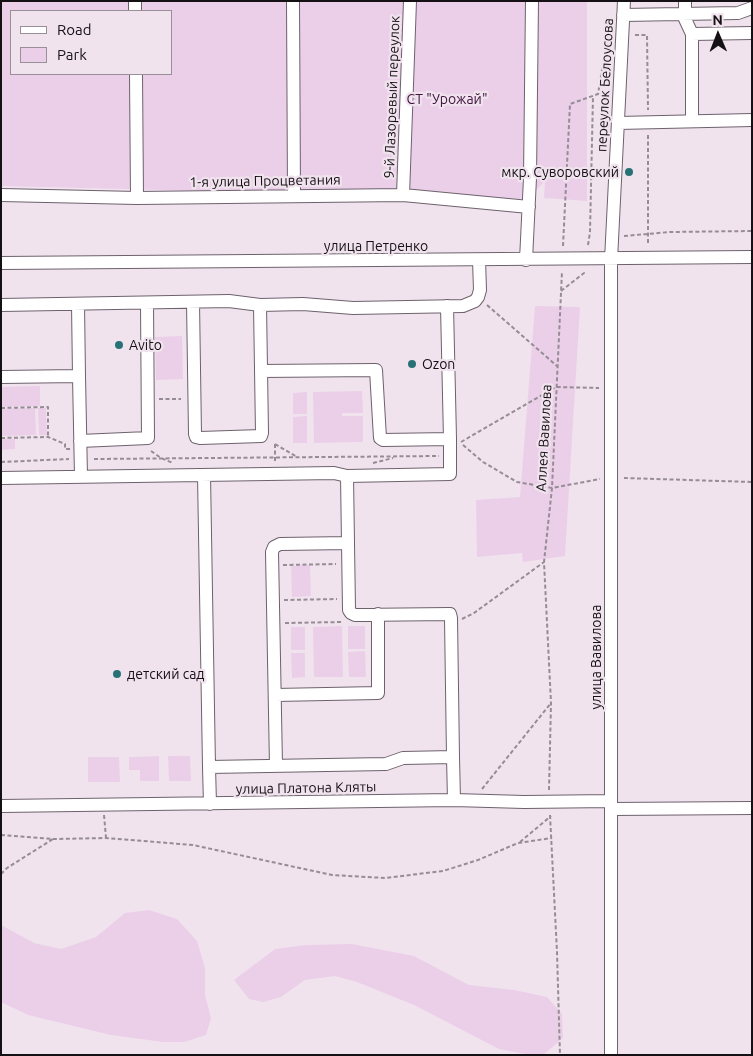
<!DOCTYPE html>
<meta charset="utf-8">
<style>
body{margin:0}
#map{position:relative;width:753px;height:1056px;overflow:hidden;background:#f0e3ee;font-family:Ubuntu,sans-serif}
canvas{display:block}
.frame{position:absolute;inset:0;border:2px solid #151014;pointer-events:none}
.legend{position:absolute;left:10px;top:10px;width:162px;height:65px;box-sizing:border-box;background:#f0e3ee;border:1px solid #988f97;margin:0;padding:6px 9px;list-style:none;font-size:15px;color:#151014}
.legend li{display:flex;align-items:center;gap:10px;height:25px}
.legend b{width:25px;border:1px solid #988f97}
.north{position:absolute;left:693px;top:10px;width:50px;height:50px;-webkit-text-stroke:4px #f0e3ee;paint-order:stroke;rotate:359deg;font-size:14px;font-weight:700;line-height:20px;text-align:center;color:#151014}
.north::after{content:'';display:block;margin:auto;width:18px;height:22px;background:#151014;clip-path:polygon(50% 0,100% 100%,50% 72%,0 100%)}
</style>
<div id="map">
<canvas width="753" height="1056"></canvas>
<div class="frame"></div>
<ul class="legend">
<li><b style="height:6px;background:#fff"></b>Road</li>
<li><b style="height:14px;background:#ebcfe9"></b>Park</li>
</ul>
<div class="north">N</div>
</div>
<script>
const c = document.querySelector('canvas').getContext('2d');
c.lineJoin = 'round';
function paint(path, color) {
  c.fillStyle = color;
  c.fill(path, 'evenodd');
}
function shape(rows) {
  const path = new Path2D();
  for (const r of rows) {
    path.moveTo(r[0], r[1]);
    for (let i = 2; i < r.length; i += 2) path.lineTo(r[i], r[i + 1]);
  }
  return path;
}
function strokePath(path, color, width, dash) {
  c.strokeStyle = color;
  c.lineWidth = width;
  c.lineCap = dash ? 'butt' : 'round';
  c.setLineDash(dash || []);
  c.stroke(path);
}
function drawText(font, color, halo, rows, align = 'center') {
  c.font = font + ' Ubuntu,sans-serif';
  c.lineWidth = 4.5;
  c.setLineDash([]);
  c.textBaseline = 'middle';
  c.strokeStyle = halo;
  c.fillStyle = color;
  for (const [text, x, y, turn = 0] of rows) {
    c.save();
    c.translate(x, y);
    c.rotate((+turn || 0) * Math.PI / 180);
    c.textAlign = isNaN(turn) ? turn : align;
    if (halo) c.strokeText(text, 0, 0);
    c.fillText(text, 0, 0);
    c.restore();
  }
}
const green = shape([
 [1,1,587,1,587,201,544,198,545,181,527,199,1,186],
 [11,11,171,11,171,74,11,74],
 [535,306,580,307,565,556,523,562,522,553,477,557,476,500,520,497],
 [182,336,183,379,156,380,155,337],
 [40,386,40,406,1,407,1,387],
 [362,391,363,413,342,413,342,416,363,416,363,442,314,443,313,392],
 [307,392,307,414,293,414,293,393],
 [35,408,36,435,1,436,1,409],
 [38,408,46,408,47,435,39,435],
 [307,416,307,443,293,443,293,417],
 [1,439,15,439,15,449,1,450],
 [310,565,311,596,292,597,291,566],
 [342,626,343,677,314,677,313,627],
 [348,626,365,626,365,649,348,649],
 [291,627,305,627,305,650,291,650],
 [365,651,366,677,349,677,348,652],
 [291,653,305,653,305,677,292,678],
 [159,756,159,781,140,781,140,770,129,770,129,757],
 [168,756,190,756,191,781,169,781],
 [88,757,119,757,120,782,88,782],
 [149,910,177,919,197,941,205,968,205,995,211,1018,206,1035,184,1042,163,1042,111,1035,28,1015,1,1002,1,925,34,943,61,949,96,937,125,913],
 [352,944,414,956,469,985,514,990,547,997,562,1014,563,1038,543,1055,530,1055,499,1049,414,1005,357,982,335,976,305,980,281,997,263,1002,249,999,234,980,275,949,306,945]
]);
const path = shape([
 [635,35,647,35,648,110],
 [648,135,648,245],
 [624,236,670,232,752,231],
 [588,245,590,232,593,96],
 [563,246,570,104,598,94,607,40,611,39],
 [561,291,584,273,584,270],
 [487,305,557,366],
 [159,399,181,399],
 [1,408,48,407,48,437],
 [1,438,48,437,65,444,65,449,70,449],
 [461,442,556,387,599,388],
 [275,444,275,462],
 [275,444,297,457],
 [463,445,483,462,517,482,552,488,600,479],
 [151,451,161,458,173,463],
 [94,459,439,456],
 [1,462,69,459],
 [373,463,393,458],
 [624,478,752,482],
 [283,565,336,564],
 [284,600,337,599],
 [462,619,474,613,544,562],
 [285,623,343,622],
 [482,789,551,703],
 [549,790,551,703,544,562,552,488,562,271],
 [104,815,106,838],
 [550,815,557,952,560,1055],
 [1,835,53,839,106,838,193,845,332,875,385,878,443,871,478,860,518,843,552,838],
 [520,842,551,816],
 [1,874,7,868,53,839]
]);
const minor = shape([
 [135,1,135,11],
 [293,1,294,195],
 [685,1,685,19,692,34],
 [623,15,738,13,752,8],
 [136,74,137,198],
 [692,121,692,34,752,33],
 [618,123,752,120],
 [1,195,137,198,403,195,529,207],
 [403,195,410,1],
 [526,260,530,178,532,1],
 [1,263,752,257],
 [193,302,195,434,196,437,200,438,261,436,262,433,260,305],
 [1,305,229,301,260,305,303,304,353,308,463,306,475,301,478,297,480,290,479,260],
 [261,371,376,370,380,438,383,440,450,439,447,306],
 [79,376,81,477],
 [1,377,79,376,78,304],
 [80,441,148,438,147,303],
 [204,475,209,767,386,764,403,758,453,757,454,800],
 [347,476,348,543],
 [1,478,334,473,347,476,450,474,450,439],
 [275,695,378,693,378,614],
 [276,766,272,552,274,547,280,544,348,543,349,610,351,613,355,615,450,614,451,618,453,757],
 [209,767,210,804],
 [1,806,454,800,524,802,611,801],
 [611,809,752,808],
 [611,1055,611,260,624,1]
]);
const markers = [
 [629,172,5,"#287276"],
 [119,345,5,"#287276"],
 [412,364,5,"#287276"],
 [117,674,5,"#287276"]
];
const streetNames = [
 ["переулок Белоусова",605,85,-87],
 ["9-й Лазоревый переулок",392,97,-88],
 ["1-я улица Процветания",265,181,-1],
 ["улица Петренко",376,246],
 ["Аллея Вавилова",544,438,-87],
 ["улица Вавилова",596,657,-90],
 ["улица Платона Кляты",306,788,-1]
];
const parkNames = [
 ["СТ \"Урожай\"",447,99]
];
const poiNames = [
 ["мкр. Суворовский",619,172,"right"],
 ["Avito",129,345],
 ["Ozon",422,364],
 ["детский сад",127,674]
];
paint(green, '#ebcfe9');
strokePath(minor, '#6d626c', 14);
strokePath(path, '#968c94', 2, [4, 2.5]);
strokePath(minor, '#fff', 12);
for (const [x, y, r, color] of markers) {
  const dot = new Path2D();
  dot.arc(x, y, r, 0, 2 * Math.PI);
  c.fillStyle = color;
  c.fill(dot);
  strokePath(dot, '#f0e3ee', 2);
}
drawText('14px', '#151014', '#f0e3ee', streetNames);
drawText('14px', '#40153f', '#f0e3ee', parkNames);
drawText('14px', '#151014', '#f0e3ee', poiNames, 'left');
</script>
